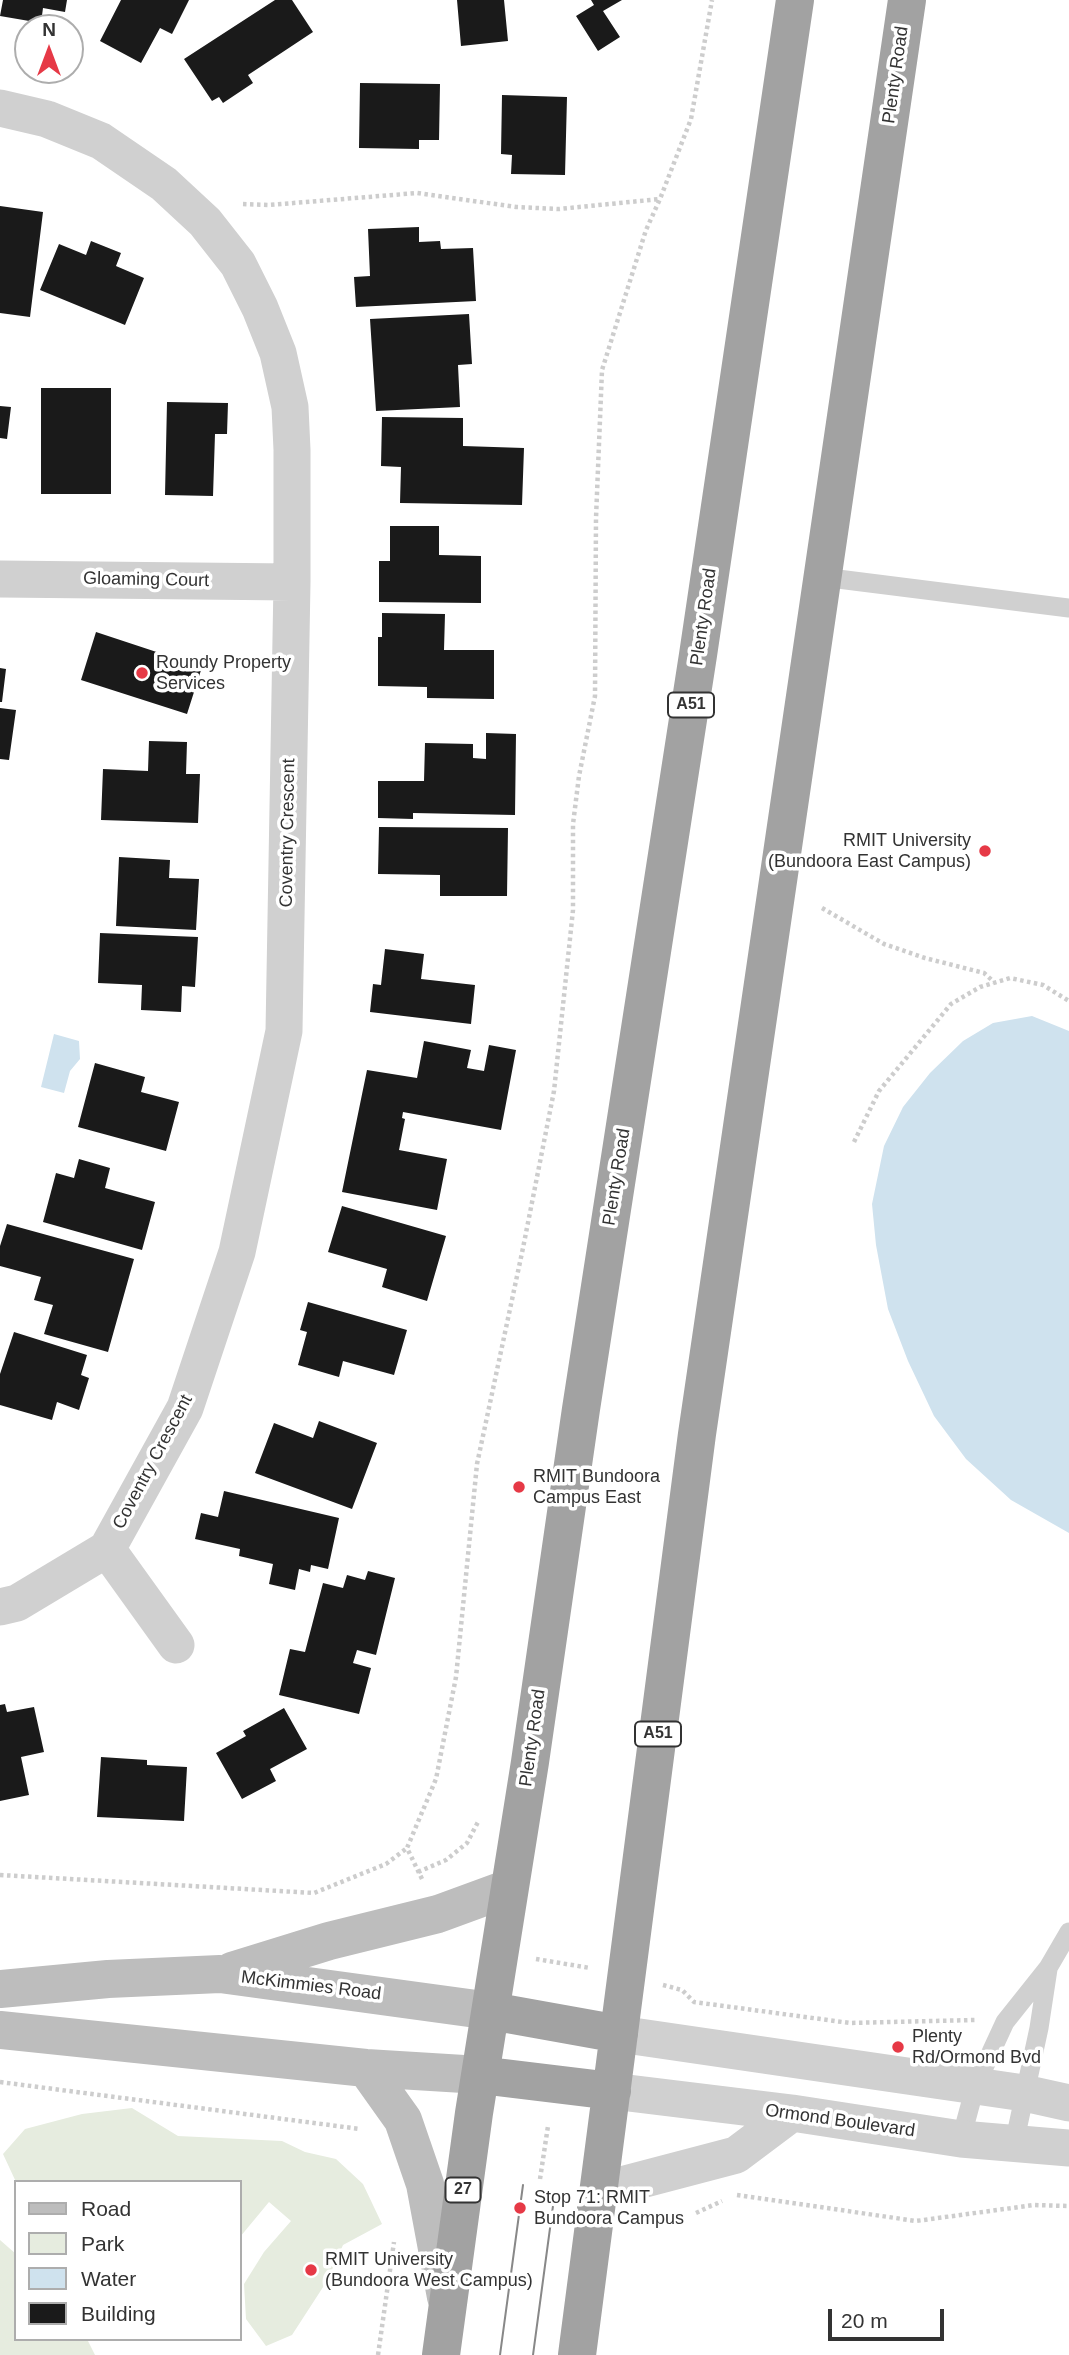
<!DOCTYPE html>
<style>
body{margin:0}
#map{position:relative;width:1069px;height:2355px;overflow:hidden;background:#fff;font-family:Arial,sans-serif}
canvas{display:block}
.legend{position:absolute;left:14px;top:2180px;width:228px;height:161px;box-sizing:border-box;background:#fff;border:2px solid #adadad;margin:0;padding:9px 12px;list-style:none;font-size:21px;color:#333}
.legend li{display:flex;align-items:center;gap:14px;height:35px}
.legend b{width:35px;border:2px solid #adadad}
.north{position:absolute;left:14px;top:14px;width:70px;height:70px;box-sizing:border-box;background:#fff;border:2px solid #adadad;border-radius:50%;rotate:0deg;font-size:19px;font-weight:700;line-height:28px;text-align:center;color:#333}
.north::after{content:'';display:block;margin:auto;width:24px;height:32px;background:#e63946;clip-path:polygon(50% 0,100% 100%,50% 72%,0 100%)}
.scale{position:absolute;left:828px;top:2309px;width:116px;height:32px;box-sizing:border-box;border:4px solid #333;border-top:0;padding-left:9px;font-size:21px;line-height:24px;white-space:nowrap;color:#333;-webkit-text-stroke:5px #fff;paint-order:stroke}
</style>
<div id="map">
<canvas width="1069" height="2355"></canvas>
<ul class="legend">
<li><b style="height:9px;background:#bdbdbd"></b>Road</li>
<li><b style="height:19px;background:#e6ecdf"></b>Park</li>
<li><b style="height:19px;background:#cfe2ee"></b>Water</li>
<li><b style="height:19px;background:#1a1a1a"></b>Building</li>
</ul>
<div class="north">N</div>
<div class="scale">20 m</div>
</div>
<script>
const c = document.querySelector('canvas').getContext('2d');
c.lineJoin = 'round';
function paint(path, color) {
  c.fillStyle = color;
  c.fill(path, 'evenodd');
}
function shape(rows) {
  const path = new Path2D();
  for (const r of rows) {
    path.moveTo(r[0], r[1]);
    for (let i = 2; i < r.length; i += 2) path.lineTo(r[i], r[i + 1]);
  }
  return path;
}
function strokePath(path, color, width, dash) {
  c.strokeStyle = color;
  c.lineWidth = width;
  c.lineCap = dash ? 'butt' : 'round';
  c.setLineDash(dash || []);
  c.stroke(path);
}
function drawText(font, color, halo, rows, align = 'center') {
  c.font = font + ' Arial,sans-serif';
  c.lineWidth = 7;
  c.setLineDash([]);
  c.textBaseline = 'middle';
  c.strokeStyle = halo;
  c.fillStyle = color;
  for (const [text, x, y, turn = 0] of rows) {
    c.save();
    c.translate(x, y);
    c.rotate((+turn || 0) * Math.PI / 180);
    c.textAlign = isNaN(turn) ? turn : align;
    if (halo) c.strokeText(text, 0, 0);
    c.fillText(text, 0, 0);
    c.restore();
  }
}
const green = shape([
 [132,2108,178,2136,282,2141,305,2152,336,2159,363,2184,382,2224,343,2245,327,2281,292,2335,266,2346,246,2319,244,2284,264,2252,291,2221,269,2202,240,2237,240,2182,16,2182,3,2154,25,2129,82,2114],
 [0,2240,16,2254,16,2339,87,2339,95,2355,0,2355]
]);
const water = shape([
 [1032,1016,1069,1031,1069,1533,1011,1500,966,1459,934,1416,908,1361,888,1309,876,1245,872,1204,884,1146,903,1107,930,1073,963,1041,993,1023],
 [54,1034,79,1041,80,1059,70,1071,64,1093,41,1087]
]);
const building = shape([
 [3,0,67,0,65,12,43,8,41,23,0,16],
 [121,0,189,0,172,34,160,28,141,63,100,41],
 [275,0,292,0,313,32,248,75,253,83,223,103,219,97,212,101,184,59],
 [457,0,504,0,508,41,461,46],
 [591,0,622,0,603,11,620,37,598,51,576,16,594,5],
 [360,83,440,84,439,140,419,140,419,149,359,148],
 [502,95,567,97,565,175,511,174,512,155,501,154],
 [0,206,43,212,30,317,0,313],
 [419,227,419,242,440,241,441,249,473,248,476,301,356,307,354,277,370,276,368,229],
 [91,241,121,253,116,266,144,278,125,325,40,290,59,244,86,255],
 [469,314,472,364,458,365,460,407,376,411,370,319],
 [41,388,111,388,111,494,41,494],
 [167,402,228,403,227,434,215,434,213,496,165,495],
 [0,406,11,407,7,439,0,438],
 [382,417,463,418,463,446,524,448,522,505,400,503,401,467,381,466],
 [390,526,439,526,439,555,481,556,481,603,379,602,379,561,390,561],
 [382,613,445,614,444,650,494,650,494,699,427,698,427,687,378,686,378,637,382,637],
 [96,632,202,667,187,714,81,680],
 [0,668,6,669,2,702,0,702],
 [0,708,16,710,9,760,0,759],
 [486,733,516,734,515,815,413,813,413,819,378,818,378,781,424,781,425,743,473,744,473,758,486,759],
 [149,741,187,742,186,774,200,774,198,823,101,820,103,769,148,771],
 [379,827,508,828,507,896,440,896,440,875,378,874],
 [119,857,170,860,169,878,199,879,196,930,116,926],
 [100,933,198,937,195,987,182,986,181,1012,141,1010,142,985,98,983],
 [385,949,424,954,421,979,475,985,471,1024,370,1012,373,984,381,985],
 [424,1041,471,1050,467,1068,484,1071,489,1045,516,1050,501,1130,403,1112,402,1118,405,1119,399,1150,447,1159,437,1210,342,1192,367,1070,417,1078],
 [95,1063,145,1077,141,1092,179,1102,166,1151,78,1127],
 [79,1159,110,1168,105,1188,155,1202,142,1250,43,1222,56,1173,74,1178],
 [342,1206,446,1236,427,1301,382,1287,387,1269,328,1252],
 [7,1224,134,1259,108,1352,44,1334,53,1305,34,1300,41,1277,0,1266,0,1246],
 [308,1302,407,1330,394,1375,343,1361,339,1377,298,1365,307,1332,300,1330],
 [14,1332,87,1355,81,1375,89,1378,79,1410,57,1402,52,1420,0,1405,0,1374],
 [319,1421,377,1443,352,1509,255,1473,274,1423,313,1438],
 [224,1491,339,1518,328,1569,311,1565,310,1572,299,1569,295,1590,269,1584,273,1564,239,1556,240,1549,195,1539,201,1513,218,1517],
 [368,1571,395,1578,376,1655,357,1650,353,1663,371,1668,359,1714,279,1695,290,1649,305,1652,323,1583,343,1588,347,1575,365,1580],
 [5,1704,7,1712,34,1707,44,1752,21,1757,29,1795,0,1801,0,1705],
 [284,1708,307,1749,270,1769,276,1781,242,1799,216,1753,246,1736,243,1731],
 [101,1757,147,1760,147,1765,187,1767,184,1821,97,1817]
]);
const path = shape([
 [243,204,269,205,417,193,516,207,559,209,660,199],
 [822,908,884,944,925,958,984,973,994,982],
 [854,1142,879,1091,951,1004,980,987,1010,978,1043,985,1069,1001],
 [418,1872,446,1860,467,1843,479,1820],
 [0,1875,314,1893,386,1864,407,1848],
 [422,1879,407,1848,436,1779,456,1677,477,1464,523,1248,554,1091,573,910,573,824,579,776,595,696,596,518,602,370,646,230,660,199,691,119,712,0],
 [536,1959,590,1968],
 [663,1985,682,1990,694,2002,850,2023,976,2020],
 [0,2082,360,2129],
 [540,2179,548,2126],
 [737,2195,916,2221,1034,2205,1069,2206],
 [696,2213,722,2201],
 [378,2355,394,2242]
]);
const service = shape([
 [822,577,1069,608],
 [961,2139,975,2087,1005,2022,1048,1968,1069,1932],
 [1014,2144,1039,2028,1048,1969]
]);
const minor = shape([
 [0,108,47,119,101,141,164,184,205,222,238,264,260,308,278,353,290,407,292,450,292,582,284,1031,237,1252,185,1408,107,1549,17,1603,0,1607],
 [0,579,292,582],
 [107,1549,176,1645],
 [619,2034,1024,2093,1069,2103],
 [612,2091,792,2113,961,2139,1069,2148],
 [599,2191,736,2155,792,2113]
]);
const secondary = shape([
 [232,1971,329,1941,438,1914,509,1888],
 [0,1989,108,1979,220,1974,491,2011],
 [0,2030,366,2068,480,2075],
 [366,2068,403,2120,425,2184,446,2297]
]);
const trunk = shape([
 [491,2011,619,2034],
 [480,2075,612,2091],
 [441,2355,474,2113,530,1762,581,1409,698,655,795,0],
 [577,2355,697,1434,907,0]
]);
const tram = shape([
 [500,2355,523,2185],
 [533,2355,555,2191]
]);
const markers = [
 [142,673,7,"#e63946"],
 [985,851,7,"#e63946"],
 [519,1487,7,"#e63946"],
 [898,2047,7,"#e63946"],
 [520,2208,7,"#e63946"],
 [311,2270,7,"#e63946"]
];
const shields = [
 [691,705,46],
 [658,1734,46],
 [463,2190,35]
];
const shieldNames = [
 ["A51",691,705],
 ["A51",658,1734],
 ["27",463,2190]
];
const streetNames = [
 ["Plenty Road",896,75,-82],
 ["Gloaming Court",146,580,1],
 ["Plenty Road",704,617,-82],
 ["Coventry Crescent",288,833,-89],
 ["Plenty Road",617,1177,-81],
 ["Coventry Crescent",153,1462,-62],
 ["Plenty Road",533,1738,-82],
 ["McKimmies Road",311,1986,7],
 ["Ormond Boulevard",840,2121,8]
];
const poiNames = [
 ["Roundy Property",156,663],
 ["Services",156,684],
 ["RMIT University",971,841,"right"],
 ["(Bundoora East Campus)",971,862,"right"],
 ["RMIT Bundoora",533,1477],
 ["Campus East",533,1498],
 ["Plenty",912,2037],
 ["Rd/Ormond Bvd",912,2058],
 ["Stop 71: RMIT",534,2198],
 ["Bundoora Campus",534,2219],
 ["RMIT University",325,2260],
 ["(Bundoora West Campus)",325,2281]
];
paint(green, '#e6ecdf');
paint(water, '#cfe2ee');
paint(building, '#1a1a1a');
strokePath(path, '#cdcdcd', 4.5, [3.5, 3.5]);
strokePath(service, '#d0d0d0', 19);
strokePath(minor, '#d0d0d0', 37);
strokePath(secondary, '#bdbdbd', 38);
strokePath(trunk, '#a2a2a2', 38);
strokePath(tram, '#888', 2);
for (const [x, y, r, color] of markers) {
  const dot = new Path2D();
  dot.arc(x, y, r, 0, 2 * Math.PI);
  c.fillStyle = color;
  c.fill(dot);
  strokePath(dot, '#fff', 2.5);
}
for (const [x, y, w] of shields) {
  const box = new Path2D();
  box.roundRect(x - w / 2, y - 12.5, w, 25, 5);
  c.fillStyle = '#fff';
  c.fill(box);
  strokePath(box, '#333', 2);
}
drawText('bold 16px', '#333', null, shieldNames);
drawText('18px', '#333', '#fff', streetNames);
drawText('18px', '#333', '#fff', poiNames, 'left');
</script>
